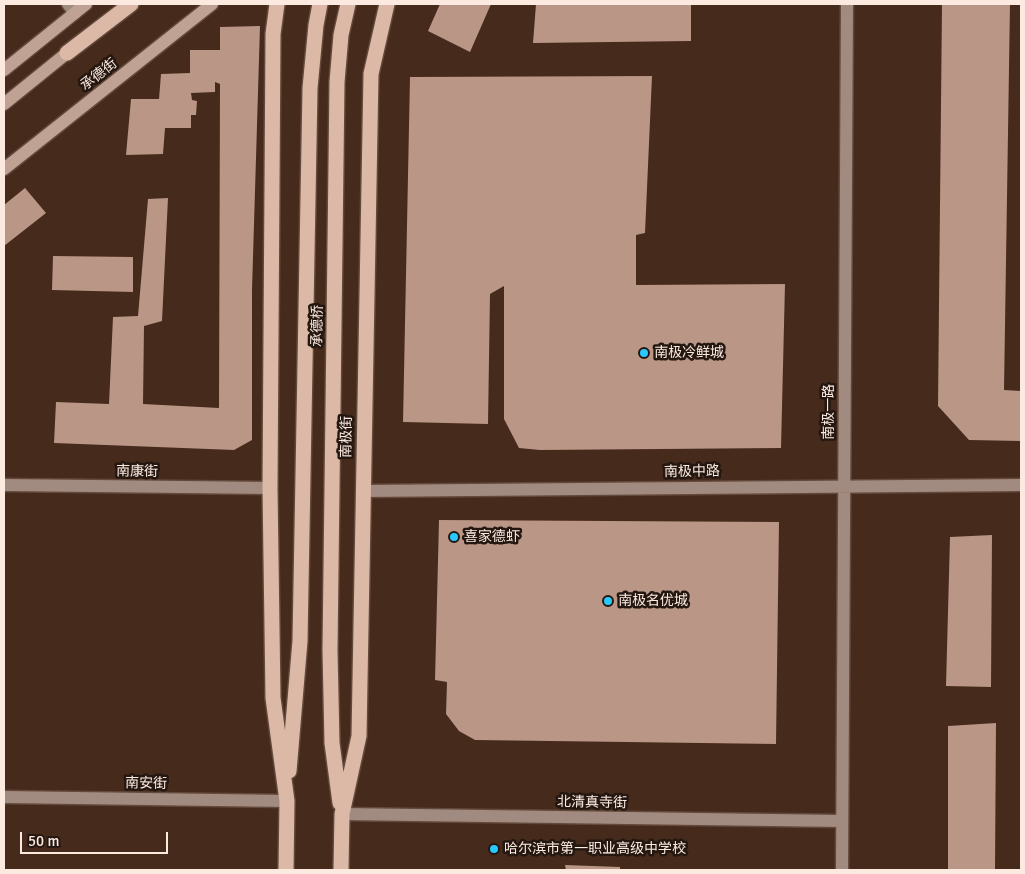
<!DOCTYPE html>
<meta charset="utf-8">
<style>
body{margin:0}
#map{position:relative;width:1025px;height:874px;overflow:hidden;background:#462a1c;font-family:Signika,sans-serif}
canvas{display:block}
.frame{position:absolute;inset:0;border:5px solid #fce9e0;pointer-events:none}
.scale{position:absolute;left:20px;top:832px;width:148px;height:22px;box-sizing:border-box;border:2px solid #fce9e0;border-top:0;padding-left:6px;font-size:15px;line-height:18px;white-space:nowrap;color:#fce9e0;-webkit-text-stroke:4px #231710;paint-order:stroke}
</style>
<div id="map">
<canvas width="1025" height="874"></canvas>
<div class="frame"></div>
<div class="scale">50 m</div>
</div>
<script>
const c = document.querySelector('canvas').getContext('2d');
c.lineJoin = 'round';
function paint(path, color) {
  c.fillStyle = color;
  c.fill(path, 'evenodd');
}
function shape(rows) {
  const path = new Path2D();
  for (const r of rows) {
    path.moveTo(r[0], r[1]);
    for (let i = 2; i < r.length; i += 2) path.lineTo(r[i], r[i + 1]);
  }
  return path;
}
function strokePath(path, color, width, dash) {
  c.strokeStyle = color;
  c.lineWidth = width;
  c.lineCap = dash ? 'butt' : 'round';
  c.setLineDash(dash || []);
  c.stroke(path);
}
function drawText(font, color, halo, rows, align = 'center') {
  c.font = font + ' Signika,"Noto Sans SC",sans-serif';
  c.lineWidth = 5;
  c.setLineDash([]);
  c.textBaseline = 'middle';
  c.strokeStyle = halo;
  c.fillStyle = color;
  for (const [text, x, y, turn = 0] of rows) {
    c.save();
    c.translate(x, y);
    c.rotate((+turn || 0) * Math.PI / 180);
    c.textAlign = isNaN(turn) ? turn : align;
    if (halo) c.strokeText(text, 0, 0);
    c.fillText(text, 0, 0);
    c.restore();
  }
}
const building = shape([
 [440,4,491,4,470,52,428,31],
 [536,4,691,4,691,41,533,43],
 [942,4,1010,4,1004,390,1021,391,1021,441,969,440,938,406],
 [260,26,252,290,252,440,234,450,54,443,56,402,109,404,113,317,138,316,148,199,168,198,162,321,144,326,143,404,219,408,220,84,215,82,215,92,191,93,192,100,197,101,196,115,191,115,191,128,165,128,163,154,126,155,131,99,159,99,161,74,190,73,190,50,220,50,220,27],
 [652,76,645,233,636,235,636,285,785,284,781,448,540,450,519,448,504,419,504,286,490,294,488,424,403,422,410,77],
 [25,188,46,213,4,246,4,205],
 [53,256,133,257,133,292,52,290],
 [439,520,779,522,776,744,475,740,459,731,446,714,447,682,435,680],
 [992,535,991,687,946,686,950,537],
 [996,723,995,870,948,870,948,726],
 [565,865,620,867,620,870,566,870]
]);
const secondary = shape([
 [68,4,75,13],
 [4,485,270,488],
 [363,491,1021,485],
 [4,797,287,801],
 [342,814,842,821],
 [842,870,847,4]
]);
const primary = shape([
 [4,70,86,4],
 [4,104,67,53],
 [4,169,212,4]
]);
const highway = shape([
 [277,4,273,34,270,488,273,698,287,801,286,870],
 [67,53,131,4],
 [289,771,300,641,310,88,316,25,320,4],
 [340,803,332,743,330,650,337,82,341,35,348,4],
 [341,870,342,814,359,736,371,74,387,4]
]);
const markers = [
 [644,353,5,"#29c8ff"],
 [454,537,5,"#29c8ff"],
 [608,601,5,"#29c8ff"],
 [494,849,5,"#29c8ff"]
];
const streetNames = [
 ["承德街",99,75,-38],
 ["承德桥",318,326,-89],
 ["南极一路",829,412,-90],
 ["南极街",347,437,-89],
 ["南康街",137,472,1],
 ["南极中路",692,472,-1],
 ["南安街",146,784,1],
 ["北清真寺街",592,803,1]
];
const poiNames = [
 ["南极冷鲜城",654,353],
 ["喜家德虾",464,537],
 ["南极名优城",618,601],
 ["哈尔滨市第一职业高级中学校",504,849]
];
paint(building, '#b99685');
strokePath(secondary, '#63493b', 15);
strokePath(primary, '#63493b', 15);
strokePath(highway, '#63493b', 18);
strokePath(secondary, '#a18a7f', 12);
strokePath(primary, '#c0a294', 12);
strokePath(highway, '#dcb8a6', 15);
for (const [x, y, r, color] of markers) {
  const dot = new Path2D();
  dot.arc(x, y, r, 0, 2 * Math.PI);
  c.fillStyle = color;
  c.fill(dot);
  strokePath(dot, '#231710', 2);
}
drawText('14px', '#fce9e0', '#231710', streetNames);
drawText('14px', '#fce9e0', '#231710', poiNames, 'left');
</script>
